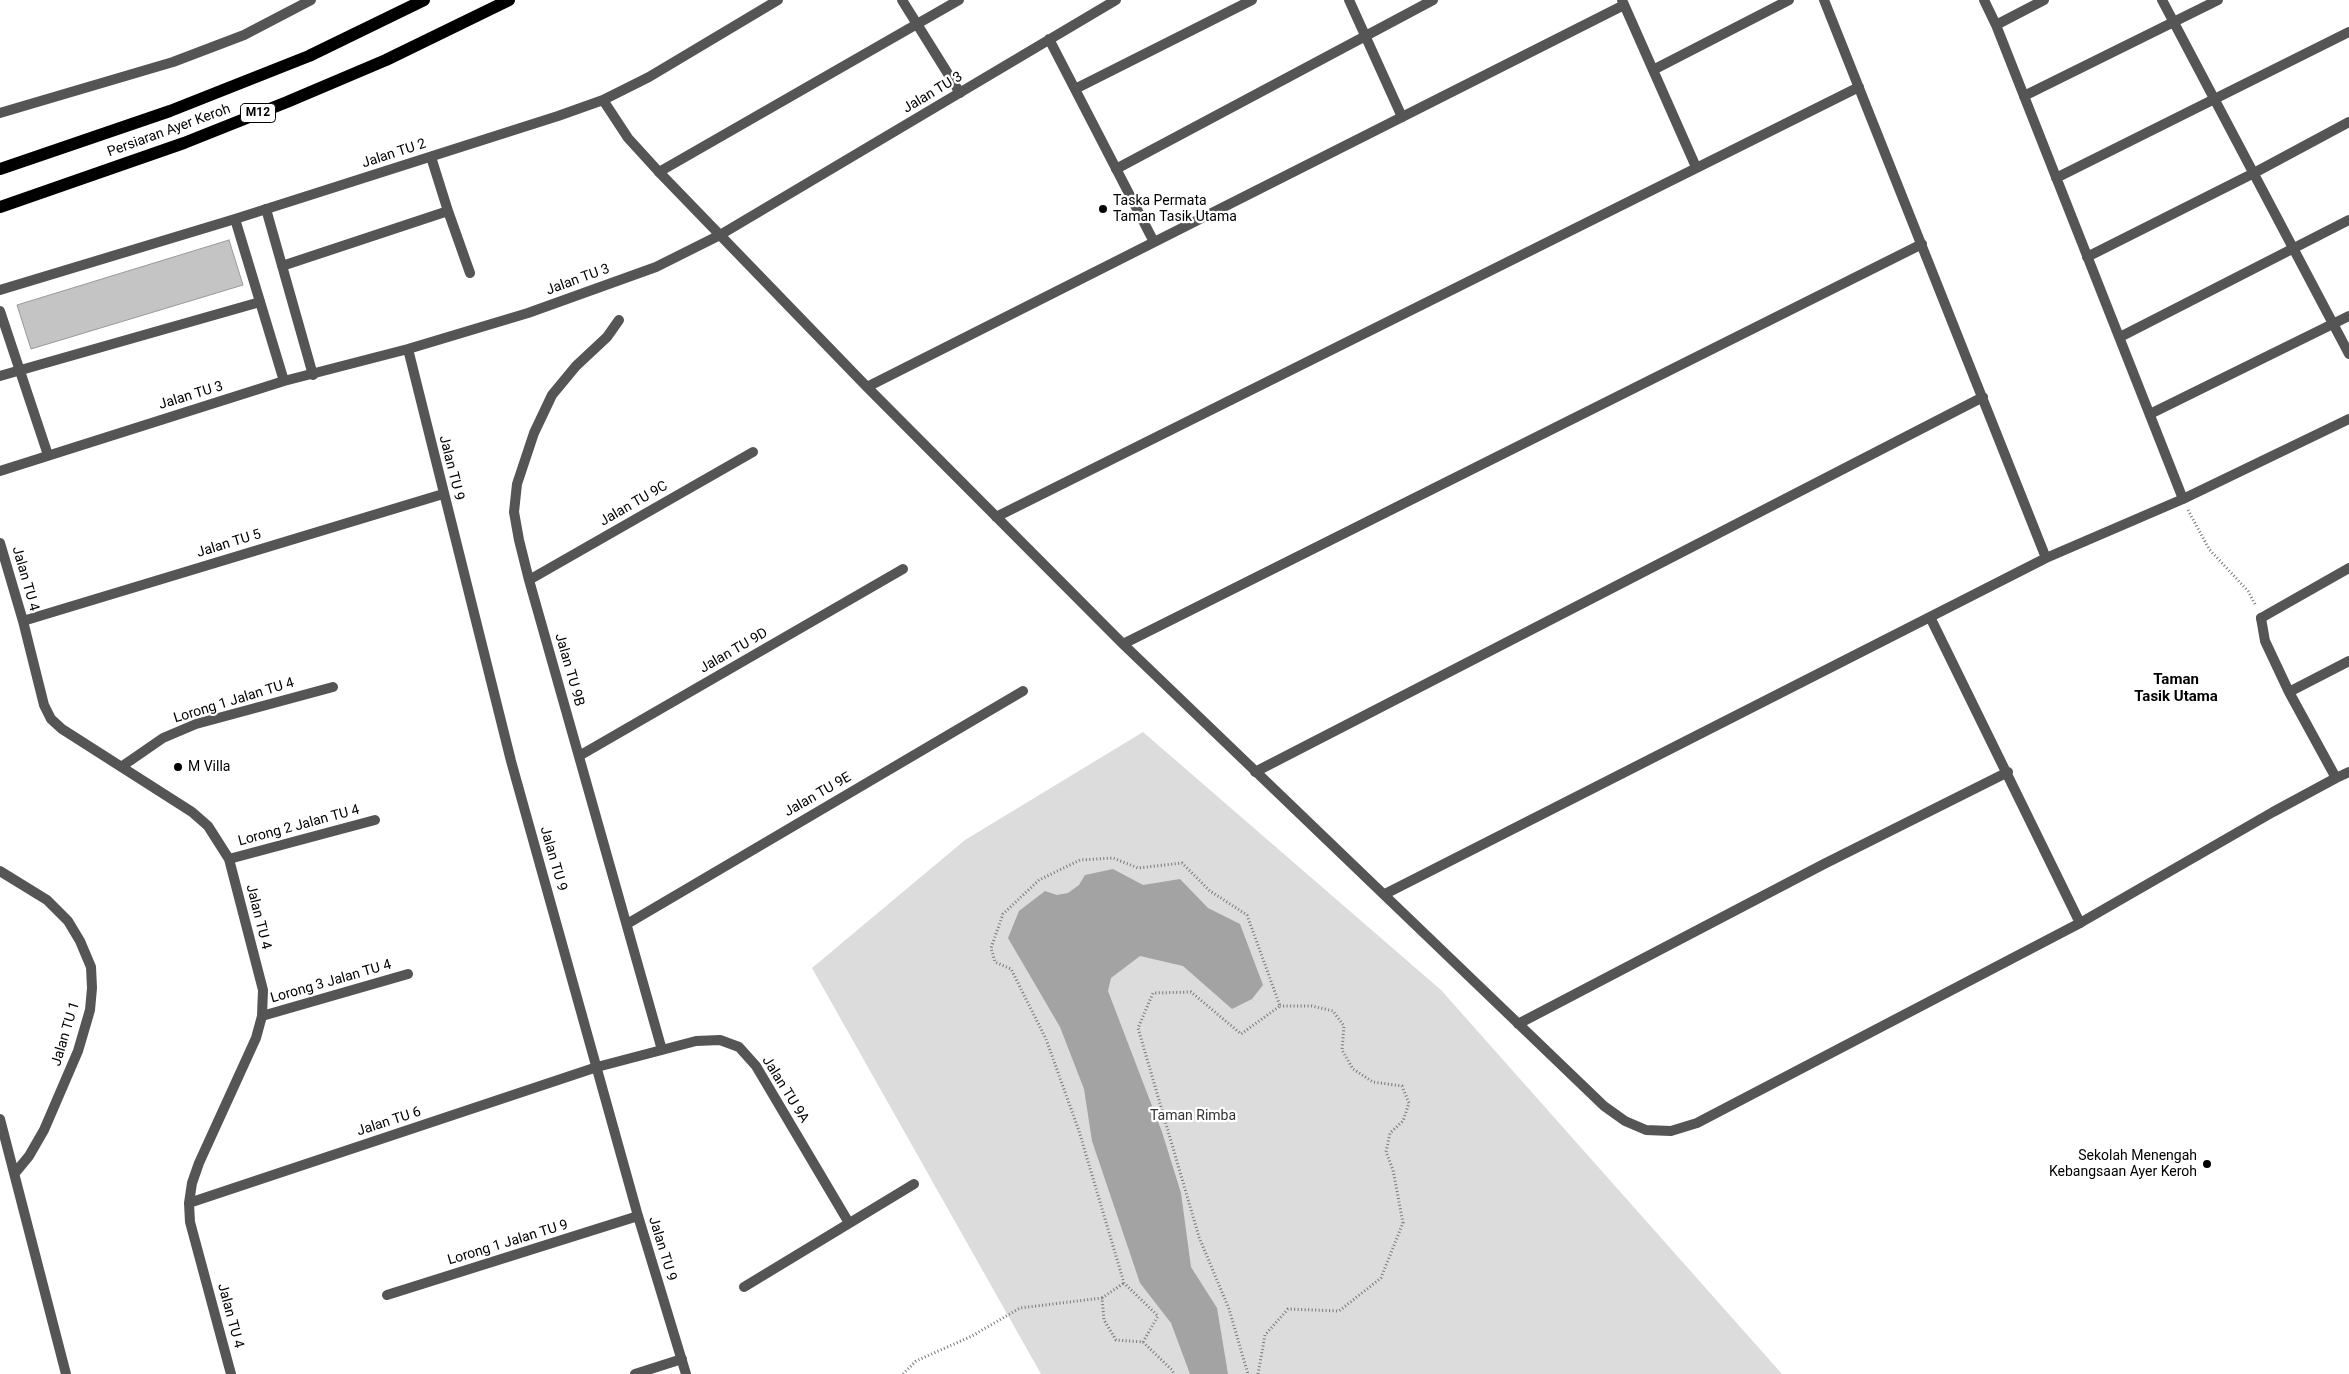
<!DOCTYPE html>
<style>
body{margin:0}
canvas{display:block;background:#fff}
</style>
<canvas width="2349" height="1374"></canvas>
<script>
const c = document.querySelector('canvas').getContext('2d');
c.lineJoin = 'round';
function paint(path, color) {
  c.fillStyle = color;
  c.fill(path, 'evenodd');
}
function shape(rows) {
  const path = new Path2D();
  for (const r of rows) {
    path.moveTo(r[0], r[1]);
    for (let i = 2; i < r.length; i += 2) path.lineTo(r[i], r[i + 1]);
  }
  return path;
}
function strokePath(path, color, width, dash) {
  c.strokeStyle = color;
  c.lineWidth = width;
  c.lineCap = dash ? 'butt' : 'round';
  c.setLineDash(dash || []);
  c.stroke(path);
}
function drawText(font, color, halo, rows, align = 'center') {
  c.font = font + ' Roboto,sans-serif';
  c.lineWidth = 4.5;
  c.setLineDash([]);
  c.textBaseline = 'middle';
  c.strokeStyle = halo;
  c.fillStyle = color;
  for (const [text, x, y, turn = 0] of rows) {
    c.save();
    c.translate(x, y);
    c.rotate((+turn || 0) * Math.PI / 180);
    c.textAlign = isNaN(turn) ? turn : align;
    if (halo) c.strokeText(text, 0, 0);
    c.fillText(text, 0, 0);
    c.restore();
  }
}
const green = shape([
 [1143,732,1441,990,1782,1374,1041,1374,812,968,965,840]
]);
const water = shape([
 [1113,869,1143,885,1180,879,1208,908,1240,924,1263,985,1252,999,1232,1009,1183,966,1140,956,1111,978,1108,991,1162,1132,1181,1193,1191,1267,1217,1308,1228,1374,1190,1374,1171,1323,1140,1283,1092,1141,1084,1089,1060,1027,1008,938,1019,911,1045,891,1057,895,1068,893,1079,885,1085,875]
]);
const building = shape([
 [229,240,243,285,31,349,17,305,229,240]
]);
const path = shape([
 [2188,510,2209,549,2248,591,2256,606],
 [1102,1298,1124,1283],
 [1143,1342,1158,1316,1124,1283,1079,1131,1046,1039,1011,969,995,962,991,948,1003,914,1039,880,1080,860,1113,858,1138,868,1182,863,1210,891,1247,915,1280,1006,1241,1034,1191,992,1153,993,1138,1028,1199,1237,1229,1309,1248,1374],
 [903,1374,916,1361,972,1336,1020,1308,1102,1298,1104,1320,1116,1340,1143,1342,1172,1370,1174,1374],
 [1258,1374,1265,1335,1288,1309,1339,1311,1381,1278,1403,1223,1393,1170,1386,1152,1390,1133,1403,1121,1409,1103,1402,1086,1373,1082,1353,1069,1342,1050,1344,1026,1333,1011,1312,1006,1280,1006]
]);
const service = shape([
 [902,0,960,93],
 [1349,0,1402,117],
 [2162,0,2349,354],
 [2024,96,2218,0],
 [431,157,448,211],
 [1116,169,1433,0],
 [659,172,959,0],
 [266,209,313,375],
 [2087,257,2254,173,2349,122],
 [282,266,448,211,470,273],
 [0,311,48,455],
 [0,376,260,302],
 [2150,414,2349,316],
 [2261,618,2265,641,2289,692,2336,778,2349,772],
 [2289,692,2349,661],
 [2080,923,2273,812,2336,778]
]);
const minor = shape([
 [1622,0,1696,167],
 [1824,0,2046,558],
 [1984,0,1996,25,2183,499],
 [1996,25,2044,0],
 [1049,39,1154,242],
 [1653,70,1789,0],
 [1075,89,1252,0],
 [603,100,628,138,659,172,867,387,1123,644,1604,1106,1625,1121,1646,1130,1671,1131,1697,1123,2080,923,1930,617],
 [0,113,173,62,244,35,311,0],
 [2056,178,2349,32],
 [235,219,284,381],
 [0,290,235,219,558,116,603,100,649,77,778,0],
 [619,320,607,337,576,366,552,395,534,433,517,484,514,512,519,540,529,580,662,1050],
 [2120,337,2349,220],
 [408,349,511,761,638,1216,686,1374],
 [867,387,1624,5],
 [0,471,284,381,408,349,528,313,656,267,720,235,1116,0],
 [996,517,1859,87],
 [0,543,23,621,44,705,51,719,62,729,192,812,208,826,229,859,263,990,262,1016,256,1038,199,1163,192,1183,189,1203,190,1222,231,1374],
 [529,580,753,452],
 [2261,618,2349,568],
 [23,621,443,494],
 [1123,644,1922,244],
 [579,756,903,569],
 [121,767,163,738,196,724,333,687],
 [1255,772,1983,397],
 [229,859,375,820],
 [0,871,47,900,68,921,80,941,91,967,92,988,90,1010,78,1051,44,1130,29,1156,15,1173],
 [1385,894,2046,558,2183,499,2349,419],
 [627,924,1023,691],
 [262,1016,408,974],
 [1518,1024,1824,864,2008,772],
 [0,1119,66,1374],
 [189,1203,597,1067,696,1041,720,1040,739,1047,756,1066,849,1223],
 [744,1287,914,1184],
 [387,1295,638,1216],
 [635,1374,682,1359]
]);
const primary = shape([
 [0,169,170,111,309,56,424,0],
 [0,207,184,143,287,102,386,60,509,0]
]);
const markers = [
 [1103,209,5,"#000"],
 [178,767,5,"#000"],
 [2207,1164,5,"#000"]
];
const shields = [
 [258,113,35]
];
const shieldNames = [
 ["M12",258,113]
];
const streetNames = [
 ["Jalan TU 3",933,93,-31],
 ["Persiaran Ayer Keroh",169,131,-20],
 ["Jalan TU 2",394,154,-18],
 ["Jalan TU 3",578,280,-20],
 ["Jalan TU 3",191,396,-17],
 ["Jalan TU 9",451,468,76],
 ["Jalan TU 9C",634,504,-30],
 ["Jalan TU 5",229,544,-17],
 ["Jalan TU 4",25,579,74],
 ["Jalan TU 9D",734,651,-30],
 ["Jalan TU 9B",569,670,74],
 ["Lorong 1 Jalan TU 4",234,701,-17],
 ["Jalan TU 9E",818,795,-30],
 ["Lorong 2 Jalan TU 4",299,826,-15],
 ["Jalan TU 9",553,859,74],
 ["Jalan TU 4",258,917,76],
 ["Lorong 3 Jalan TU 4",331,982,-16],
 ["Jalan TU 1",66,1034,-73],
 ["Jalan TU 9A",785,1090,58],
 ["Jalan TU 6",389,1122,-18],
 ["Lorong 1 Jalan TU 9",508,1243,-17],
 ["Jalan TU 9",662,1249,73],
 ["Jalan TU 4",230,1316,75]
];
const poiNames = [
 ["Taska Permata",1113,201],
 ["Taman Tasik Utama",1113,217],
 ["M Villa",188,767],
 ["Sekolah Menengah",2197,1156,"right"],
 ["Kebangsaan Ayer Keroh",2197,1172,"right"]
];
const parkNames = [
 ["Taman Rimba",1193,1116]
];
const neighbourhoodNames = [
 ["Taman",2176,680],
 ["Tasik Utama",2176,697]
];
paint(green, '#dcdcdc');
paint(water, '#a3a3a3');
paint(building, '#c4c4c4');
strokePath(building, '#999', 1);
strokePath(path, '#777', 3, [1, 2.5]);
strokePath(service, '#555', 10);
strokePath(minor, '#555', 10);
strokePath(primary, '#000', 12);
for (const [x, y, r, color] of markers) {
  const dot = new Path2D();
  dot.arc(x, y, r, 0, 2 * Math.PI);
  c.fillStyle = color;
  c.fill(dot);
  strokePath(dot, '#fff', 2);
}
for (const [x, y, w] of shields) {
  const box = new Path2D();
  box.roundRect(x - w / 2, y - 9.5, w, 19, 4);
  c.fillStyle = '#fff';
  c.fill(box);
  strokePath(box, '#000', 1);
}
drawText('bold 12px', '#000', null, shieldNames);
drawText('14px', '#000', '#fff', streetNames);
drawText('14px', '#000', '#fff', poiNames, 'left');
drawText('14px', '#333', '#fff', parkNames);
drawText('bold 15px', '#000', '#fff', neighbourhoodNames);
</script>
